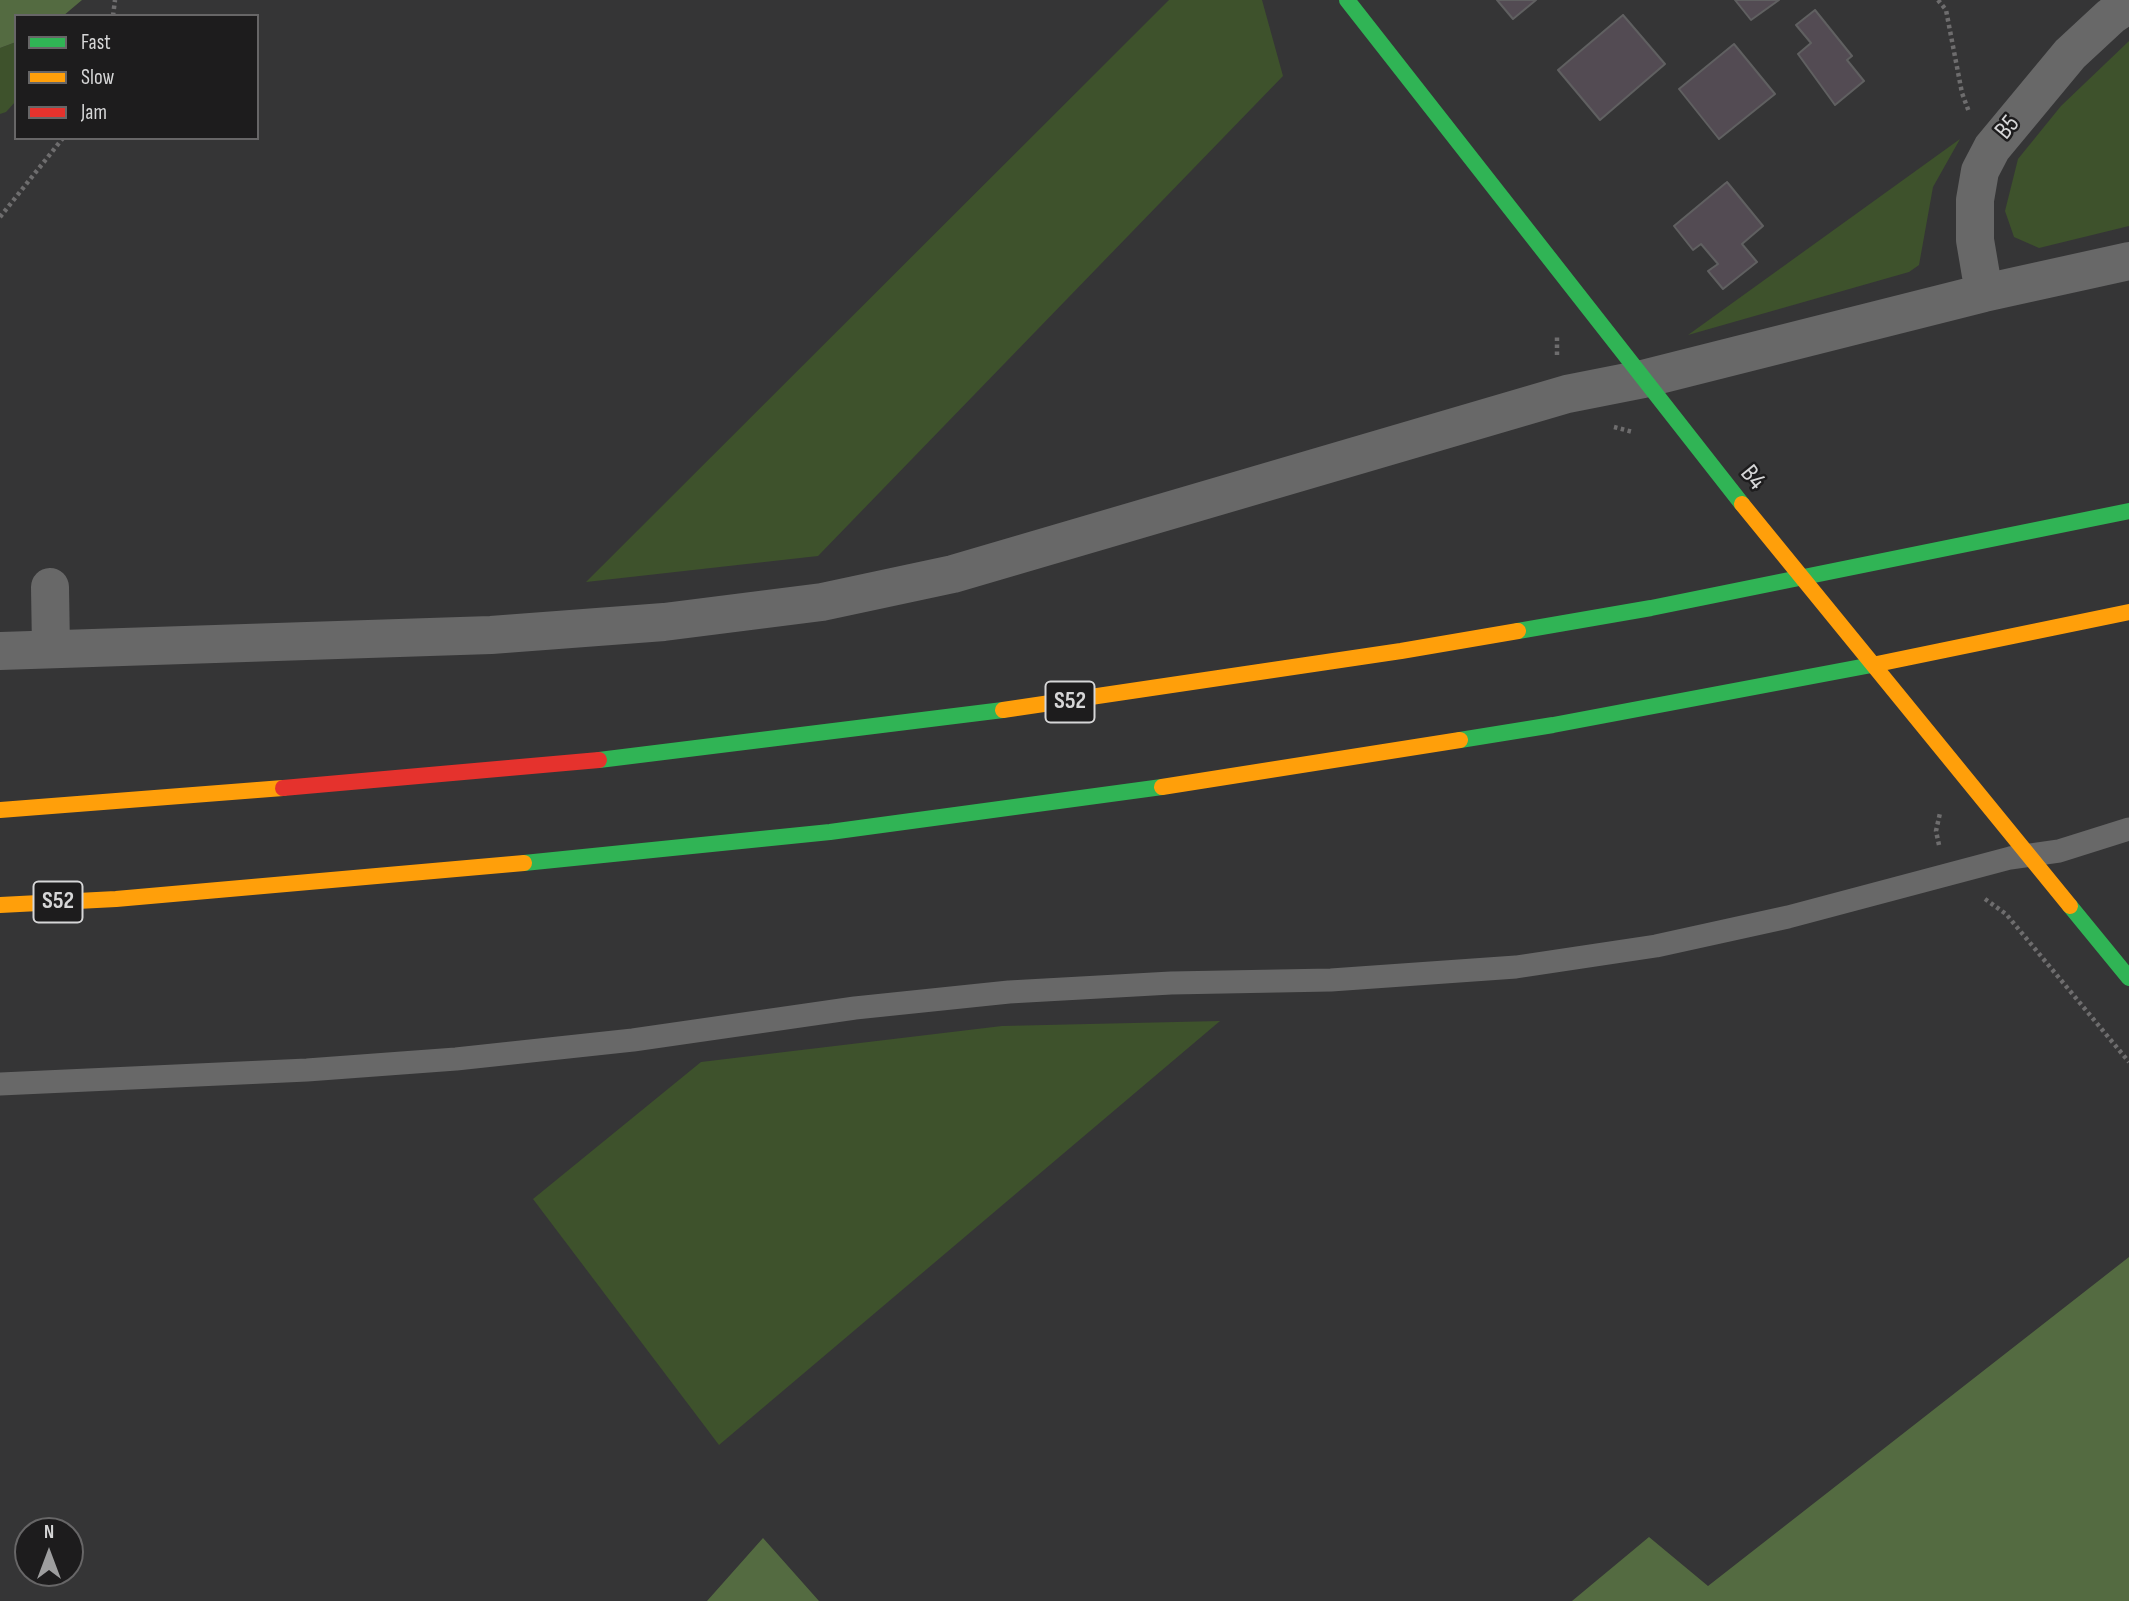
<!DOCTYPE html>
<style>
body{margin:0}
#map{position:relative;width:2129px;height:1601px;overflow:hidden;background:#353536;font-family:"Sofia Sans Condensed",sans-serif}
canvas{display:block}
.legend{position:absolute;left:14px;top:14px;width:245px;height:126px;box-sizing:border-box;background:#1d1c1d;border:2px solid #676667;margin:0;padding:9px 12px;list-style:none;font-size:21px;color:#d6d6d7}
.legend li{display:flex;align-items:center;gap:14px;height:35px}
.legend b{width:35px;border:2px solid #676667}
.north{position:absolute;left:14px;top:1517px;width:70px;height:70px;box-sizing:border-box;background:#1d1c1d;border:2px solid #676667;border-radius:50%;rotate:0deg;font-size:19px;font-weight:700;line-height:28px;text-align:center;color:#d6d6d7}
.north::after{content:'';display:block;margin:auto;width:24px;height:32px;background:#9e9e9f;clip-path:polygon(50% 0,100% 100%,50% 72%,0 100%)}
</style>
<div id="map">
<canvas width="2129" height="1601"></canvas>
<ul class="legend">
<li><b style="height:9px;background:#30b455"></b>Fast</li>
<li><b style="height:9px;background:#ff9f0a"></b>Slow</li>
<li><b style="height:9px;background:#e5322d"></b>Jam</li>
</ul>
<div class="north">N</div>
</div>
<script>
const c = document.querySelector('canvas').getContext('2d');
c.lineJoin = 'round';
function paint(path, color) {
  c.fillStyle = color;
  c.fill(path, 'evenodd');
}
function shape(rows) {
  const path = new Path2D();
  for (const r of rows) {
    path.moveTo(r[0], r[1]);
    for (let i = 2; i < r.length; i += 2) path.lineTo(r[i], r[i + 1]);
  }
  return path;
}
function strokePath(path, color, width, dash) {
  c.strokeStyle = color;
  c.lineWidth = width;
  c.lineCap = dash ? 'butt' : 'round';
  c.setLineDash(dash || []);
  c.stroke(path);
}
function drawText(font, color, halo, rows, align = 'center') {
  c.font = font + ' "Sofia Sans Condensed",sans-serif';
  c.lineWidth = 5;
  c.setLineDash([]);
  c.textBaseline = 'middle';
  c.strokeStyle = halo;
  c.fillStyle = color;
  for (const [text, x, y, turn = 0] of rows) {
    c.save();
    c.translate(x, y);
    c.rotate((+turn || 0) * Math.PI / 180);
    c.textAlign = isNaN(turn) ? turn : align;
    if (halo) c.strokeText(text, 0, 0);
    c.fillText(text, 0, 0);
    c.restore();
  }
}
const green = shape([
 [1169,0,1262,0,1283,76,818,556,586,582],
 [2129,41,2129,226,2039,248,2014,237,2005,211,2018,159,2061,106],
 [16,42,16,101,6,112,0,114,0,48],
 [1960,139,1933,187,1919,265,1909,272,1688,335],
 [1220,1021,719,1445,533,1199,701,1062,1002,1026]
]);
const forest = shape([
 [0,0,82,0,63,16,16,16,16,42,0,48],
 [2129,1257,2129,1601,1572,1601,1649,1537,1708,1586],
 [763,1538,819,1601,707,1601]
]);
const building = shape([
 [1497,0,1536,0,1513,19,1497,0],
 [1735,0,1779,0,1751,20,1735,0],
 [1815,10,1852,56,1847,60,1864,81,1835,105,1798,54,1811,43,1796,25,1815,10],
 [1623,15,1665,64,1600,120,1558,70,1623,15],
 [1734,44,1775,94,1719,139,1679,89,1734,44],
 [1727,182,1763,226,1742,244,1757,262,1723,289,1708,271,1718,264,1701,244,1693,250,1674,226,1727,182]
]);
const path = shape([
 [1938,0,1946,10,1962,93,1969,112],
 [113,16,115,0],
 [0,217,63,138],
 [1557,355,1557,336],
 [1614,427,1633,432],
 [1939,845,1936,831,1940,813],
 [1985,899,2006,914,2129,1062]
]);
const lane = shape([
 [0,1084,307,1070,456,1059,633,1040,855,1008,1009,992,1171,983,1331,980,1516,967,1656,946,1788,917,2010,858,2059,851,2129,829]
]);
const street = shape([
 [1984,293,1975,240,1975,200,1980,171,1992,148,2070,54,2111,16,2129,4],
 [50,587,51,649],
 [0,651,491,635,664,622,822,602,953,574,1567,394,1643,379,1984,293,2129,261]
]);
const fast = shape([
 [1347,0,1742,504],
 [1518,631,1651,608,2129,511],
 [1460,740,1553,725,1877,664],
 [599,760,1003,710],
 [524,863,830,832,1162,787],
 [2070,906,2129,978]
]);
const slow = shape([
 [1742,504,2070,906],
 [1877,664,2129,612],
 [1003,710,1401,651,1518,631],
 [1162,787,1460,740],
 [0,810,283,788],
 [0,905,116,899,524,863]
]);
const jam = shape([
 [283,788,599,760]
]);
const shields = [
 [1070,702,49],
 [58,902,49]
];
const shieldNames = [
 ["S52",1070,702],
 ["S52",58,902]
];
const streetNames = [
 ["B5",2008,128,-50],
 ["B4",1752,478,51]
];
paint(green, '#3e522c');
paint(forest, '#546b41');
paint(building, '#534b53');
strokePath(building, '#606061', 2);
strokePath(path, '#6e6d6e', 4.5, [3.5, 3.5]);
strokePath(lane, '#686868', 23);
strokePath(street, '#686868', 38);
strokePath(fast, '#30b455', 16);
strokePath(slow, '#ff9f0a', 16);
strokePath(jam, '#e5322d', 16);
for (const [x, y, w] of shields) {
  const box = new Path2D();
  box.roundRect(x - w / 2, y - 20.5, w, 41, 5);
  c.fillStyle = '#1d1c1d';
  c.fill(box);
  strokePath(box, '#d6d6d7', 2);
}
drawText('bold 24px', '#d6d6d7', null, shieldNames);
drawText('26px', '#d6d6d7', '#1d1c1d', streetNames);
</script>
